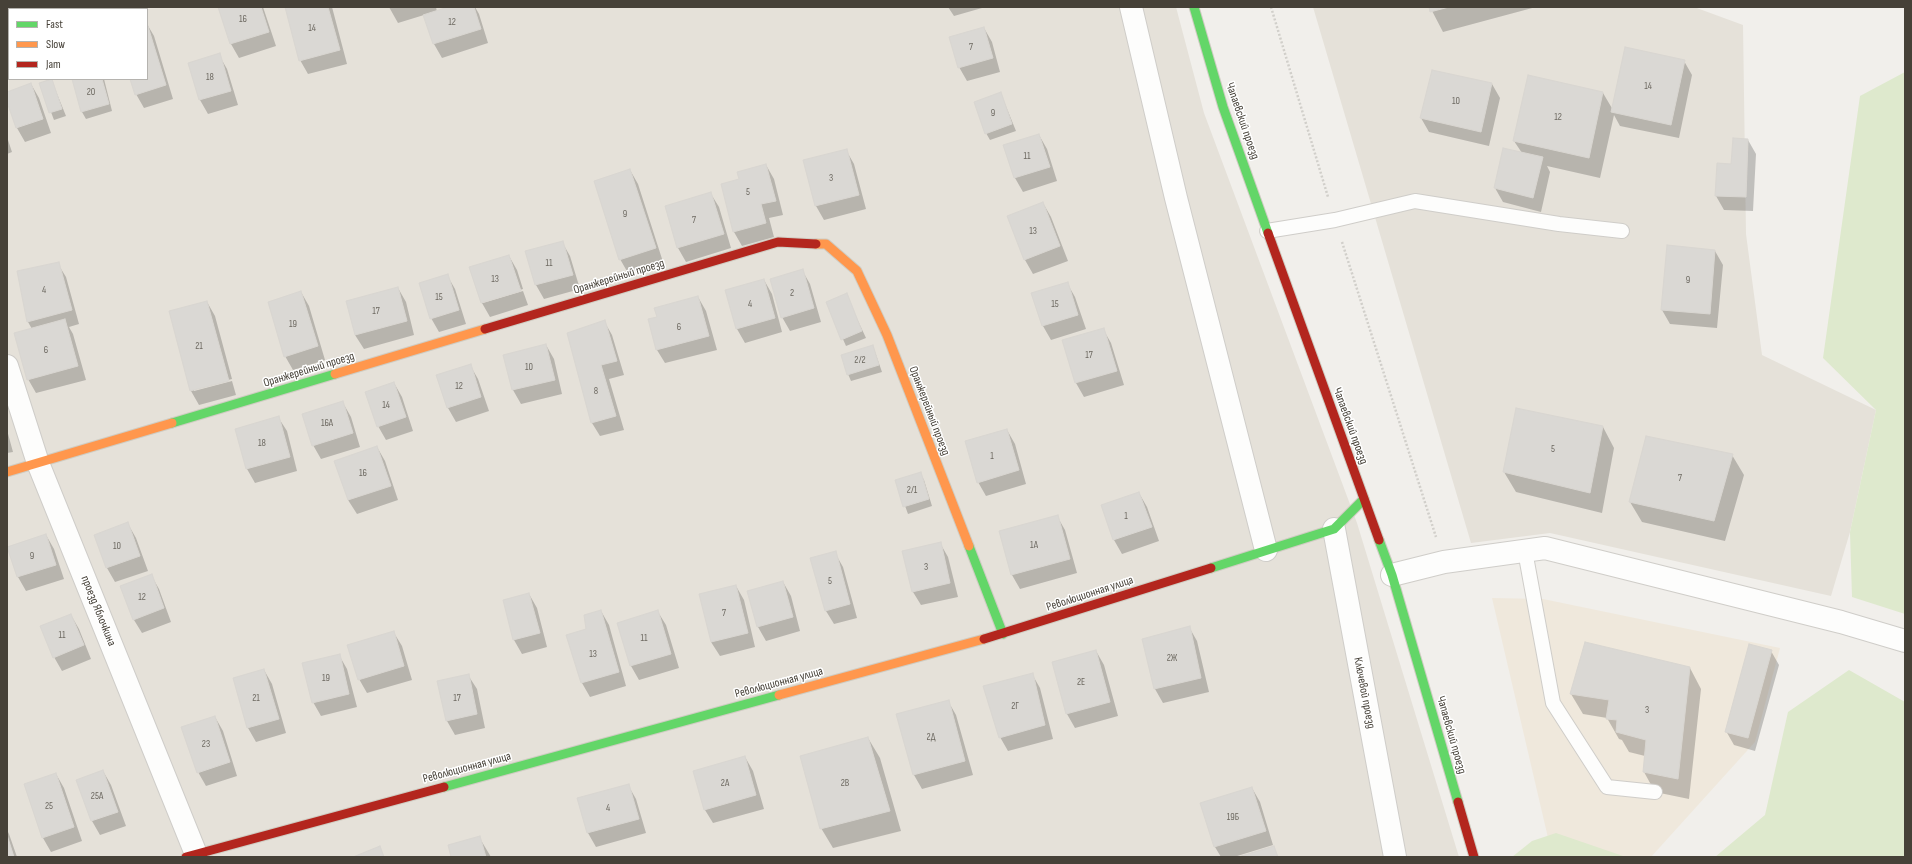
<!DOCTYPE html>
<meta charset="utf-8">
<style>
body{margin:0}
#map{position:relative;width:1912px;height:864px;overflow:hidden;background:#f1efeb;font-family:"Sofia Sans Condensed",sans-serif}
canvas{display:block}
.frame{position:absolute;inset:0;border:8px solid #464138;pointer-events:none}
.legend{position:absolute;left:8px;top:8px;width:140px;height:72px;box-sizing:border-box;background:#fff;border:1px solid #b5b3af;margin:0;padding:5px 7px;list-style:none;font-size:12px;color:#464138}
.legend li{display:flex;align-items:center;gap:8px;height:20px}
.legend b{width:20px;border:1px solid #b5b3af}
</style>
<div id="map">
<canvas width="1912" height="864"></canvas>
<div class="frame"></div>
<ul class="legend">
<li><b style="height:5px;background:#63d668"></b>Fast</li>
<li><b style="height:5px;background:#ff974d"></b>Slow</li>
<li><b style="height:5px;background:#b3261e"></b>Jam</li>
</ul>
</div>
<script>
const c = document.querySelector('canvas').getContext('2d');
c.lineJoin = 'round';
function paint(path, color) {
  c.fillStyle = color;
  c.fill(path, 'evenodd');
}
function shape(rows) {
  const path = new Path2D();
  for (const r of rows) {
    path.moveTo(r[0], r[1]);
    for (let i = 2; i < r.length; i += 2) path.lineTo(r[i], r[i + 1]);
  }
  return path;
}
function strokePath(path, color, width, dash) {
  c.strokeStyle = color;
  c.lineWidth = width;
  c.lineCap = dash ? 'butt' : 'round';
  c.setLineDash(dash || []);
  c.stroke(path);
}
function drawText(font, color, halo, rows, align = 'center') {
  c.font = font + ' "Sofia Sans Condensed",sans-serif';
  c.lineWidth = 3;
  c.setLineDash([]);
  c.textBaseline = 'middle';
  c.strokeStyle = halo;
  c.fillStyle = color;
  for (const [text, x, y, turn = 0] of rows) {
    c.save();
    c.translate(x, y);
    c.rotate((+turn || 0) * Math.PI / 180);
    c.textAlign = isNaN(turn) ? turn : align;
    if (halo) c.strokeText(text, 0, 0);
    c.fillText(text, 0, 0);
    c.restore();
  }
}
const residential = shape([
 [7,7,1176,7,1204,113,1357,523,1459,857,7,857],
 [9,9,147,9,147,79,9,79],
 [1313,7,1694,7,1743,25,1746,234,1762,355,1876,410,1850,532,1831,596,1550,533,1471,543]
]);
const commercial = shape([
 [1492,598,1543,599,1780,648,1755,742,1651,857,1601,857,1549,842]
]);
const green = shape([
 [1905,72,1905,614,1852,597,1850,532,1876,410,1823,358,1860,96],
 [1849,670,1905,702,1905,857,1715,857,1765,815,1788,712],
 [1556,833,1626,857,1512,857,1532,841]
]);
const shadow = shape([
 [263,7,276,46,239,58,231,44,219,8],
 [286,7,332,7,347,64,308,74,300,60],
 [389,7,436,7,437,12,451,7,475,7,479,14,488,43,442,58,434,44,424,15,398,23],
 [948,7,982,7,982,8,954,16],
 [1430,7,1536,7,1443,32],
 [147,24,154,36,173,99,144,108,136,94,131,79,147,79],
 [984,28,992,42,1000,72,967,81,959,67],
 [219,55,227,69,238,105,208,114,200,100,189,63],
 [1684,61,1692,75,1679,138,1620,126,1614,115,1600,178,1547,166,1550,172,1541,212,1503,202,1495,188,1522,153,1514,141,1529,76,1603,93,1613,110],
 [51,79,66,116,54,120,40,83],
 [73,79,104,79,112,111,86,119,82,112],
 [31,84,39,98,51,133,25,142,17,128,7,99,7,93],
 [1492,84,1500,98,1489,146,1429,132,1421,118],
 [1001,94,1016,131,990,140,986,133],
 [1039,135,1047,149,1057,181,1023,192,1015,178,1004,146],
 [7,137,12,152,7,154],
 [1748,140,1756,154,1753,211,1724,210,1716,196],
 [846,150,854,164,866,209,824,220,816,206,804,161],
 [766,165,774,179,783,215,769,218,774,237,742,246,734,232,740,180],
 [630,170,638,184,663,262,628,273,620,259],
 [711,194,719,207,731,248,686,262,678,248],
 [1043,203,1051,217,1068,261,1033,274,1025,260,1008,217],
 [562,242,570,256,580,289,544,299,536,285,526,252],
 [1715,251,1723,265,1717,328,1670,324,1662,310],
 [509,256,517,270,523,289,483,301,483,303,523,291,528,305,490,317,482,303],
 [58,264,66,277,79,324,69,327,73,334,86,380,36,393,28,379,32,329,28,322,18,272],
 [802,270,810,284,821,322,790,331,782,317],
 [447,275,455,289,466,324,439,332,431,318],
 [764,280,772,294,782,332,745,343,737,329,726,291],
 [1067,283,1075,297,1086,329,1051,340,1043,326],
 [398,288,406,302,414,335,364,349,355,335],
 [301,292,309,306,325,360,293,370,285,356],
 [846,295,866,338,846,346,827,303],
 [698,297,706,311,717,350,665,363,657,350,658,317],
 [207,302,215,316,232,379,194,389,194,391,232,381,236,395,199,405,191,391,170,312],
 [604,321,612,335,624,375,609,379,624,430,600,436,592,423],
 [1103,329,1111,343,1124,385,1084,397,1076,383],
 [546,345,554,359,562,394,521,404,513,390,505,355],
 [873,346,882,372,851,381,848,374],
 [470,365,478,379,489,411,456,422,448,408,437,376],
 [394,383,402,397,413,431,386,440,378,426],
 [343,403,351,417,360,447,321,459,313,445],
 [278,417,287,431,297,471,255,483,247,469],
 [1603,427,1614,448,1602,513,1516,492,1504,472],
 [7,430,13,452,7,453],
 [1007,430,1015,444,1026,484,986,496,978,482],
 [377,447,385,461,398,500,357,514,348,500],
 [1732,455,1744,475,1725,541,1642,522,1630,502],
 [920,473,924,480,932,506,908,514,896,481],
 [1139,493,1147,507,1159,541,1122,554,1114,540,1102,506],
 [1057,516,1065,530,1077,573,1020,589,1012,575,1000,532],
 [128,524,136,538,148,571,115,582,107,568,96,535],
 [46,535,54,549,64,579,26,591,18,577,8,547],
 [940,543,948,557,958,597,921,605,913,592],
 [835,553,843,567,857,618,834,624,826,611],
 [151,575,159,589,171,622,142,633,134,620],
 [783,582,791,596,800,631,766,641,758,627,748,592],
 [736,586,744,600,755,647,720,656,711,642],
 [529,594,537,608,547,647,522,654,514,640,504,600],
 [601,611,609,625,626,686,590,697,582,683,567,636,587,630],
 [658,612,666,625,679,668,639,680,631,666,619,623],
 [71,615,79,629,91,659,62,671,54,657],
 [1189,627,1197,641,1209,692,1163,703,1155,689,1143,640],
 [394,633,402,646,412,680,367,693,359,679],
 [1096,651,1104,665,1118,716,1075,728,1067,714,1053,662],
 [1771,651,1779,665,1755,751,1734,745,1726,731],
 [339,655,347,669,357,707,321,716,313,702],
 [1690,668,1701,689,1689,799,1655,792,1644,772,1645,756,1629,752,1622,740,1619,739,1607,718,1583,714,1571,694],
 [264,670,272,684,286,733,256,742,248,728,234,678],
 [1032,674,1040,688,1053,739,1008,751,1000,737],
 [468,675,477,689,485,728,455,735,447,721],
 [948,701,956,715,973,775,922,789,914,775,898,715],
 [215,717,223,731,237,776,206,786,198,772],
 [868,738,880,758,901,831,833,848,821,828],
 [745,757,753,771,764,809,713,823,705,810],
 [103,771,111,785,126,826,100,835,92,821],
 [56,774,64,788,82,841,51,852,43,838,26,785],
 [628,785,636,799,646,833,596,847,588,833,578,799],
 [1252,788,1260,802,1273,845,1234,857,1221,857,1215,847],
 [7,830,9,834,17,857,7,857],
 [479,837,491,857,452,857]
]);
const building = shape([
 [218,7,261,7,269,32,230,44,218,7],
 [285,7,328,7,340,50,299,61,285,7],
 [448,7,474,7,481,29,433,44,423,15,448,7],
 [1429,7,1449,7,1430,12,1429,7],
 [147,23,166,85,135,95,130,79,147,79,147,23],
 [984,27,993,58,958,68,949,37,984,27],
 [1625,47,1685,60,1671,125,1611,112,1625,47],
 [220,53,231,91,199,100,188,63,220,53],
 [1432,70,1492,83,1481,132,1420,118,1432,70],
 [1528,75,1603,92,1589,158,1513,141,1528,75],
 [52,79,62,109,49,113,39,83,52,79],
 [72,79,102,79,109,104,81,112,72,79],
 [31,83,43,119,16,128,7,102,7,92,31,83],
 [1001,92,1012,124,985,134,974,102,1001,92],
 [1039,134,1050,167,1014,178,1003,145,1039,134],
 [1733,138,1748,139,1746,197,1715,196,1717,163,1731,164,1733,138],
 [1503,148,1543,157,1533,198,1494,188,1503,148],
 [847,149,859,195,815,206,803,160,847,149],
 [766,164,776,201,761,204,766,223,733,232,721,184,739,179,737,172,766,164],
 [630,169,656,248,619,260,594,181,630,169],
 [711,192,724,234,677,248,665,206,711,192],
 [1043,202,1060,246,1024,260,1007,216,1043,202],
 [563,241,573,275,535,285,525,251,563,241],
 [1667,245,1715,250,1710,314,1661,310,1667,245],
 [509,255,521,291,481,303,469,267,509,255],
 [59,262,72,310,27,322,17,271,59,262],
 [803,269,814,308,781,318,770,279,803,269],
 [448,274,459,310,430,319,419,283,448,274],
 [764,279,775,318,736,329,725,290,764,279],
 [1068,282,1078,315,1042,326,1031,293,1068,282],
 [398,287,407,321,355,335,346,301,398,287],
 [301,291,318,346,284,357,268,302,301,291],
 [847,293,862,331,841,340,826,302,847,293],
 [698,296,709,336,656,350,648,319,657,317,654,308,698,296],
 [207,301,229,381,190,391,169,311,207,301],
 [65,319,78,366,27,380,14,333,65,319],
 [605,320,617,361,601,365,616,416,591,423,567,333,605,320],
 [1104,328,1117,371,1075,383,1062,340,1104,328],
 [546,344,555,380,512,390,503,355,546,344],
 [873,345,879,365,847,375,841,355,873,345],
 [471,364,481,397,447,408,436,375,471,364],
 [394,382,406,417,377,427,365,392,394,382],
 [343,401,353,433,312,446,302,414,343,401],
 [1516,408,1603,426,1590,493,1503,472,1516,408],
 [279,416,290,457,246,469,235,429,279,416],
 [1007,429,1019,470,977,483,965,441,1007,429],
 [1646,436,1733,454,1714,521,1629,502,1646,436],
 [377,446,391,486,348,500,334,461,377,446],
 [921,472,929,499,903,507,895,480,921,472],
 [1139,492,1152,527,1113,540,1101,505,1139,492],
 [1058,515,1070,559,1011,575,999,531,1058,515],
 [128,522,140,556,106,568,94,535,128,522],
 [46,534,56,565,17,577,7,547,46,534],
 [941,542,950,583,912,592,902,551,941,542],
 [836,551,850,604,825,611,810,558,836,551],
 [152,574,164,608,133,620,120,586,152,574],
 [783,581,793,617,757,627,747,591,783,581],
 [736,585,748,633,711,642,699,594,736,585],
 [529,593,540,633,513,640,503,600,529,593],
 [601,610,619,672,581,683,566,635,586,629,584,615,601,610],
 [658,610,671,654,630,666,617,623,658,610],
 [71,614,84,645,53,658,40,626,71,614],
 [1190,626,1201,678,1154,689,1142,639,1190,626],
 [394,631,404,666,358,680,347,645,394,631],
 [1585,642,1690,667,1678,779,1643,772,1646,740,1616,732,1617,720,1606,719,1609,700,1570,694,1585,642],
 [1749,644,1772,650,1748,738,1725,732,1749,644],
 [1096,650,1110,702,1066,714,1052,662,1096,650],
 [340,654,349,694,312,703,302,663,340,654],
 [264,669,279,719,247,728,233,678,264,669],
 [1033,673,1045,725,999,738,983,686,1033,673],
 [469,674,477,714,446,721,437,681,469,674],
 [949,700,965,761,913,775,896,714,949,700],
 [215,716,230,762,197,773,181,727,215,716],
 [868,737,890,811,820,829,800,756,868,737],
 [745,756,756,795,704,810,693,771,745,756],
 [103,770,118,812,91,821,76,780,103,770],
 [56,773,74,827,42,838,24,784,56,773],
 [629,784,639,819,587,833,577,798,629,784],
 [1252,787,1266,831,1214,847,1200,803,1252,787],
 [7,835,14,857,7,857,7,835],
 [480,836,486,857,451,857,448,845,480,836],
 [380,846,384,857,353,857,380,846],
 [1274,846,1278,857,1238,857,1274,846]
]);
const path = shape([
 [1271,7,1328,197],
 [1342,242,1436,537]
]);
const lane = shape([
 [1267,231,1335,220,1415,201,1559,224,1622,231],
 [1525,551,1553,703,1607,787,1655,792]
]);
const street = shape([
 [1131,7,1176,198,1266,550],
 [7,366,38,463,196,854],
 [1334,529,1395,857],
 [1392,575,1444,562,1545,548,1841,622,1905,641]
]);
const fast = shape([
 [1194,7,1223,107,1268,233],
 [172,423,335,374],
 [1379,540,1392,575,1458,802],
 [969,546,1003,634],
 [1211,568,1334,529,1364,499],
 [444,787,779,695]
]);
const slow = shape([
 [816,244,826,244,857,271,887,335,969,546],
 [335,374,485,329],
 [7,472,172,423],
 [779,695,984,639]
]);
const jam = shape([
 [1268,233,1379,540],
 [485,329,778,242,816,244],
 [984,639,1211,568],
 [1458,802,1474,857],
 [186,857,444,787]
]);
const numberNames = [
 ["16",243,19],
 ["12",452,22],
 ["14",312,28],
 ["7",971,47],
 ["18",210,77],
 ["14",1648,86],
 ["20",91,92],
 ["10",1456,101],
 ["9",993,113],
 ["12",1558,117],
 ["11",1027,156],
 ["3",831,178],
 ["5",748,192],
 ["9",625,214],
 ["7",694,220],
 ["13",1033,231],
 ["11",549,263],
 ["13",495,279],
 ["9",1688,280],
 ["4",44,290],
 ["2",792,293],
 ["15",439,297],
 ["4",750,304],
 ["15",1055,304],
 ["17",376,311],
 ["19",293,324],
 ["6",679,327],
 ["21",199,346],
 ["6",46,350],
 ["17",1089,355],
 ["2/2",860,360],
 ["10",529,367],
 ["12",459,386],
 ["8",596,391],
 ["14",386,405],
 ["16А",327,423],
 ["18",262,443],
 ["5",1553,449],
 ["1",992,456],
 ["16",363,473],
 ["7",1680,478],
 ["2/1",912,490],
 ["1",1126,516],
 ["1А",1034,545],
 ["10",117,546],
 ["9",32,556],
 ["3",926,567],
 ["5",830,581],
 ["12",142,597],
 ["7",724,613],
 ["11",62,635],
 ["11",644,638],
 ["13",593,654],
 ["2Ж",1172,658],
 ["19",326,678],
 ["2Е",1081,682],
 ["21",256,698],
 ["17",457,698],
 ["2Г",1015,706],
 ["3",1647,710],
 ["2Д",931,737],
 ["23",206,744],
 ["2А",725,783],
 ["2В",845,783],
 ["25А",97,796],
 ["25",49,806],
 ["4",608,808],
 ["19Б",1233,817]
];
const streetNames = [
 ["Чапаевский проезд",1242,121,71],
 ["Оранжерейный проезд",619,277,-17],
 ["Оранжерейный проезд",309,370,-17],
 ["Оранжерейный проезд",929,411,69],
 ["Чапаевский проезд",1350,426,70],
 ["Революционная улица",1090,594,-18],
 ["проезд Яблочкина",98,611,68],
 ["Революционная улица",779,683,-15],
 ["Ключевой проезд",1364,693,79],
 ["Чапаевский проезд",1451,735,74],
 ["Революционная улица",467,768,-15]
];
paint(residential, '#e5e1d9');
paint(commercial, '#efe8dc');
paint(green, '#dee9cd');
paint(shadow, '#0003');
paint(building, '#dad8d4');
strokePath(building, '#d9d6d1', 1);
strokePath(lane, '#cfcdc9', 16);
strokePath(street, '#cfcdc9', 24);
strokePath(fast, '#cfccc2', 11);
strokePath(slow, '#cfccc2', 11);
strokePath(jam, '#cfccc2', 11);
strokePath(path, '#d1cfca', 2.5, [2, 2]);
strokePath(lane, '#fdfdfc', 14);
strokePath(street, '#fdfdfc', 22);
strokePath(fast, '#63d668', 9);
strokePath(slow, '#ff974d', 9);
strokePath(jam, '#b3261e', 9);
drawText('10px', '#6c6860', null, numberNames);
drawText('12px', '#464138', '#fff', streetNames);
</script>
